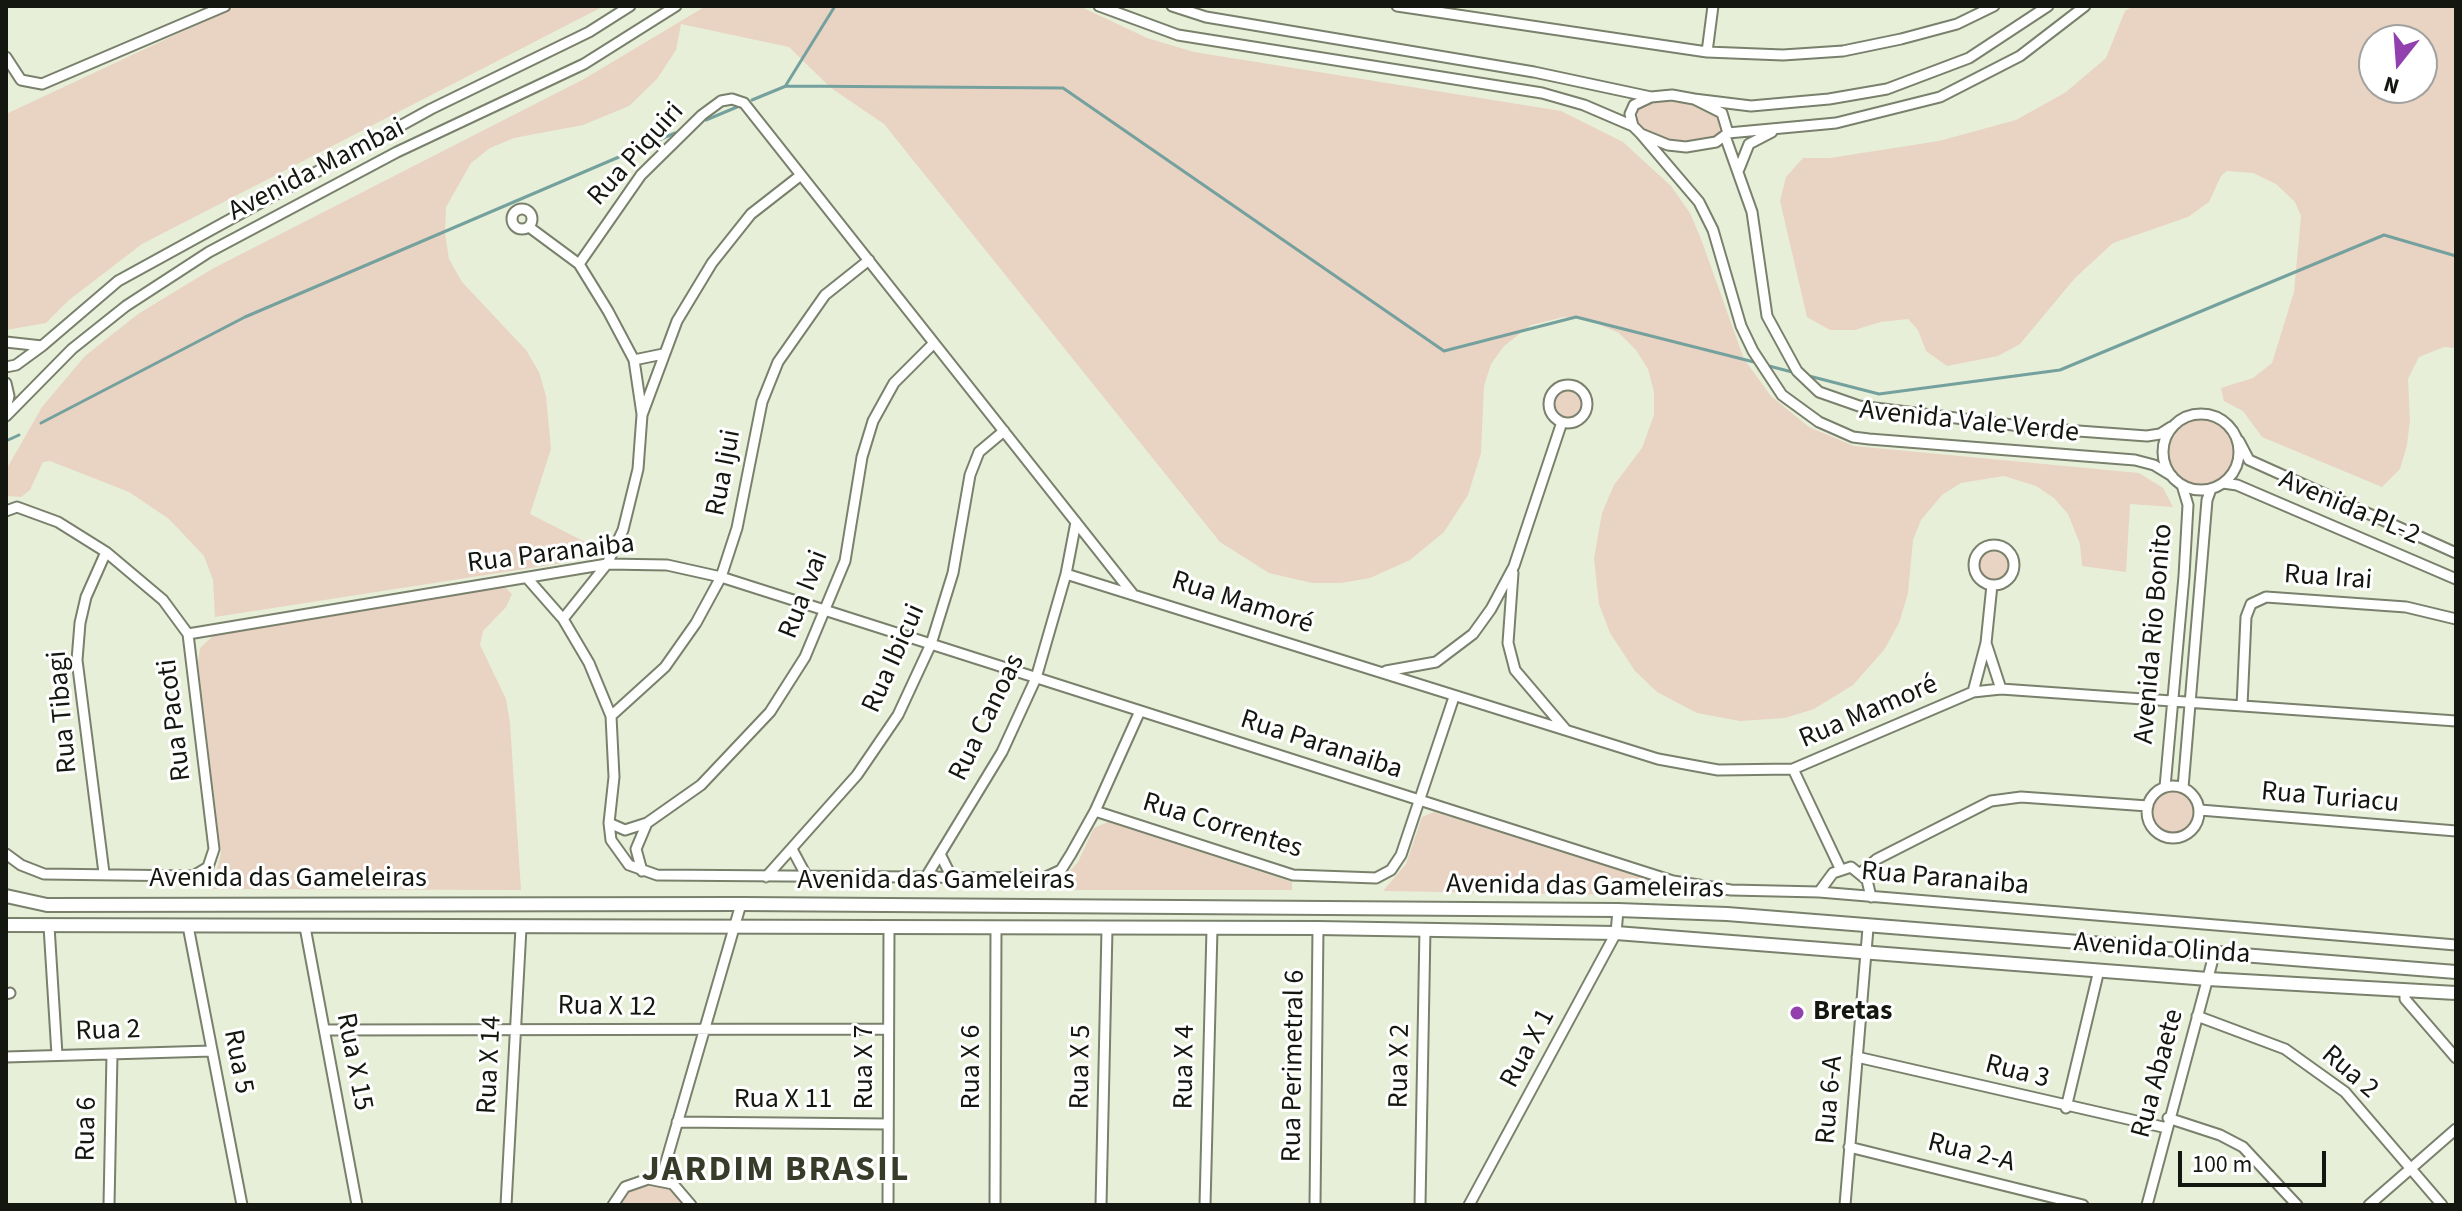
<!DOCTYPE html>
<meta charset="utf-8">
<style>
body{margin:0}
#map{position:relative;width:2462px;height:1211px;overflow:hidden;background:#e7efd8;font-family:"Source Sans 3",sans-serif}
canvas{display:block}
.frame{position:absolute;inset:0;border:8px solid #14170f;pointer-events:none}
.north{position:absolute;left:2358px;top:24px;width:80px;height:80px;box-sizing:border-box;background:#fff;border:2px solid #a1a29f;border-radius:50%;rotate:197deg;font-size:22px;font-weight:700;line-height:32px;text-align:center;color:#14170f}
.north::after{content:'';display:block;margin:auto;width:28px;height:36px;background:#9240ae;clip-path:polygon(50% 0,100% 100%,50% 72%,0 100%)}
.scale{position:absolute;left:2178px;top:1151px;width:148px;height:36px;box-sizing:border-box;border:4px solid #14170f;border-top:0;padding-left:10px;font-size:24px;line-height:28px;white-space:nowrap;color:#14170f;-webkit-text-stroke:6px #fff;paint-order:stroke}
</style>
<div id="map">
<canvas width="2462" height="1211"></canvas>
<div class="frame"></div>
<div class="north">N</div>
<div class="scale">100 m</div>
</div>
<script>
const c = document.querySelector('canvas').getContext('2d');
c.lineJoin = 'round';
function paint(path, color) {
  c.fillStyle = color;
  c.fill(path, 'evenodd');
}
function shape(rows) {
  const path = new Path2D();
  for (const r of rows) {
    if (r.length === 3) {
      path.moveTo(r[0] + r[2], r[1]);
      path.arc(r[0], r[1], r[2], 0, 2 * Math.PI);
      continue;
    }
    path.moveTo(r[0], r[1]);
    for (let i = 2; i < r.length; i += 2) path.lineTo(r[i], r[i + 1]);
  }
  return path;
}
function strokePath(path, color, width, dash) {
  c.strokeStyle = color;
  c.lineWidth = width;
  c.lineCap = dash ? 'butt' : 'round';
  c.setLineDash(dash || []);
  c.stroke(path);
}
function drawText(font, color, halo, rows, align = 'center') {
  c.font = font + ' "Source Sans 3",sans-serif';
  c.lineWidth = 6;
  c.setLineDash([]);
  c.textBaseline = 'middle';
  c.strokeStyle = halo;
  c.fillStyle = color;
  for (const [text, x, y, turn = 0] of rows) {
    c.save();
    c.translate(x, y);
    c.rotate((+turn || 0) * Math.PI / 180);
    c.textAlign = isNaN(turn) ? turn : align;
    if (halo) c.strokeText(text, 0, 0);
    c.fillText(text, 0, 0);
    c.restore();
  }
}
const green = shape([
 [237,6,604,6,142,244,69,300,46,323,6,330,6,114],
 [706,6,1079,6,1147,38,1194,52,1561,111,1623,142,1671,186,1690,213,1701,239,1744,359,1771,396,1809,427,1854,446,2139,473,2163,488,2173,507,2130,504,2126,572,2082,566,2080,544,2068,514,2054,498,2036,486,2004,476,1961,483,1942,495,1921,520,1913,540,1908,593,1899,623,1884,650,1853,685,1814,709,1785,718,1740,721,1697,713,1657,692,1635,671,1610,633,1599,604,1594,559,1602,513,1614,485,1642,448,1654,415,1654,392,1648,369,1636,350,1619,333,1587,319,1564,317,1531,325,1504,346,1491,364,1484,386,1481,453,1468,495,1444,532,1410,560,1370,578,1341,583,1312,583,1269,573,1220,542,884,124,831,88,789,47,681,24,676,50,657,79,629,106,583,125,514,138,490,148,471,163,446,207,445,233,449,259,462,282,526,350,539,372,546,396,551,449,530,514,597,548,587,555,569,562,215,617,213,580,204,556,169,519,129,492,50,461,43,462,30,490,21,497,6,496,6,470,42,407,85,356,138,314,212,269,584,79],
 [2133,6,2456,6,2456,348,2444,347,2419,357,2408,379,2410,420,2407,445,2400,469,2382,487,2262,437,2243,411,2224,401,2221,388,2253,378,2272,363,2294,292,2301,216,2295,202,2276,184,2253,173,2227,171,2221,176,2209,202,2188,217,2113,243,2075,278,2020,344,1998,356,1947,366,1926,351,1918,330,1908,319,1880,322,1855,330,1830,330,1807,317,1780,201,1786,177,1803,158,1830,158,1939,141,2016,120,2066,92,2106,58,2125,11],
 [2374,40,2422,40,2422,88,2374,88],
 [1672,100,1692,104,1718,117,1722,129,1719,134,1706,140,1669,140,1653,135,1637,123,1638,109,1652,102],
 [1568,404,16],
 [2201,452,32],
 [1994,565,15],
 [505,587,512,594,506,607,483,631,480,645,506,699,510,723,521,890,212,889,221,853,198,662,200,648,213,636],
 [2173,812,21],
 [1434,812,1669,886,1686,896,1383,891,1406,864,1422,817],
 [1108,822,1292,882,1292,890,1052,890,1078,862,1094,828],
 [653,1183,675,1191,685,1205,617,1205,630,1189]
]);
const stream = shape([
 [786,85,835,6],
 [752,100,786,86,1063,88,1444,351,1576,317,1754,362],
 [706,120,737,107],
 [1769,366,1792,372],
 [1809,376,1879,394,2060,370,2384,235,2456,256],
 [41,423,245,317,675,133],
 [6,441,19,435]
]);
const minor = shape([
 [1099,6,1178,35,1542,93,1584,105,1633,126],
 [1172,6,1206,17,1534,72,1651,97],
 [1397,6,1707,52,1783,55,1843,51,1901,39,1957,24,1994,6],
 [1707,52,1713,6],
 [6,57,21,80,42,84,225,6],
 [1672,95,1694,99,1722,113,1728,133,1716,142,1686,147,1668,145,1641,134,1633,126,1630,114,1634,105,1651,97,1672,95],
 [1694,99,1751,106,1829,99,1887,89,1969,58,2048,6],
 [1728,133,1836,123,1940,97,2020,56,2085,6],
 [1641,134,1699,202,1713,230,1741,326,1753,351,1782,395,1819,422,1853,437,1869,439,2135,460,2154,465,2172,476],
 [1725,136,1752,212,1767,316,1797,371,1819,392,1859,406,2037,428,2147,436,2160,434,2171,427],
 [1739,169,1749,144,1772,132],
 [522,219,10],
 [529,227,579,264,608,311,634,360,642,414],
 [579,264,641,175,702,115,721,101,732,99,744,103,1132,593],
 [6,342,42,346],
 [634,360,663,354],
 [6,367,16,365,42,346,118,281,431,109,589,32,630,6],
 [6,383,9,396,6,408],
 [1568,404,19],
 [2201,452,38],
 [6,416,72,349,126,306,209,252,397,152,584,64,676,6],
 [2239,441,2249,460,2456,553],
 [2223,483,2237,485,2456,579],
 [6,511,17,507,58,522,106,552,163,600,188,634,214,849,208,867,193,876,44,874,21,865,6,854],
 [1994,565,20],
 [1513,573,1508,643,1515,670,1566,730],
 [1066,574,1658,759,1718,770,1793,769,1973,692,2001,689,2456,721],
 [527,578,563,619,589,663,611,716,614,777,609,823,611,840,629,865,657,875,1044,878,1061,870,1071,854,1095,811,1140,711],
 [563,619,607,564,623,530,638,469,642,415,677,321,712,263,751,214,801,175],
 [188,634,607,564,667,565,721,577,1673,881,1731,890,1819,892,2456,945],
 [1986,643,2001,689],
 [1386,671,1436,662,1473,634,1491,609,1514,566,1562,422],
 [1973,692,1986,643,1992,585],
 [2242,706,2246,617,2251,604,2266,597,2406,607,2456,619],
 [611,716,665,667,696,623,721,577,737,528,762,402,778,362,825,295,869,260],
 [1793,769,1840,868],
 [2173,812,26],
 [2165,787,2184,576,2188,505,2182,485],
 [2183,788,2207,500,2211,489],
 [2200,810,2456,831],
 [1095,811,1293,875,1376,878,1391,870,1401,855,1454,697],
 [609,823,625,830,647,823,701,785,770,712,805,657,845,561,862,457,873,421,894,383,934,343],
 [792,849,807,877],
 [940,854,951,876],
 [642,871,636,849,647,823],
 [1862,872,1877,859,1991,801,2021,797,2148,806],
 [104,873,77,660,80,623,86,597,106,552],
 [766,877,857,775,898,715,931,644,953,573,970,475,979,452,1004,431],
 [926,877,1002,752,1036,678,1066,574,1076,522],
 [1819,892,1833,873,1851,867,1867,880,1871,897],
 [49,926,57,1055],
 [188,926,242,1205],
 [305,927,357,1205],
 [2405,989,2405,999,2456,1058],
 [6,994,10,993],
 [2197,1016,2285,1049,2345,1092,2442,1205],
 [325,1030,888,1029],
 [6,1057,212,1051],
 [1857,1057,2167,1128],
 [2066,1108,2099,970],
 [2168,1118,2220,1135,2243,1147,2297,1205],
 [677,1122,888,1124],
 [1849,1147,2083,1205],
 [661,1179,741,904],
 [109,1205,112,1054],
 [506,1205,521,928],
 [613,1205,625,1187,648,1179,673,1184,691,1205],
 [888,1205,889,929],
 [995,1205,996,929],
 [1101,1205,1107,929],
 [1205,1205,1212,929],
 [1315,1205,1318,928],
 [1420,1205,1425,929],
 [1469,1205,1616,933,1618,910],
 [1845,1205,1868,928],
 [2147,1205,2214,955],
 [2369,1205,2456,1129]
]);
const major = shape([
 [6,896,47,905,741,904,1618,910,1727,914,2456,972],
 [6,925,1318,928,1616,933,2208,979,2456,993]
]);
const markers = [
 [1797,1013,8,"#9240ae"]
];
const streetNames = [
 ["Rua Piquiri",637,155,-48],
 ["Avenida Mambai",317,171,-27],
 ["Avenida Vale Verde",1969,423,6],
 ["Rua Ijui",725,473,-79],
 ["Avenida PL-2",2349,509,23],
 ["Rua Paranaiba",551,555,-7],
 ["Rua Irai",2328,579,4],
 ["Rua Ivai",805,595,-69],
 ["Rua Mamoré",1242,604,18],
 ["Avenida Rio Bonito",2155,634,-85],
 ["Rua Ibicui",895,659,-66],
 ["Rua Tibagi",64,712,-95],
 ["Rua Mamoré",1869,713,-23],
 ["Rua Canoas",988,718,-64],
 ["Rua Pacoti",176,720,-97],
 ["Rua Paranaiba",1321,746,18],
 ["Rua Turiacu",2330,799,5],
 ["Rua Correntes",1222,827,17],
 ["Avenida das Gameleiras",288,880],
 ["Rua Paranaiba",1945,880,5],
 ["Avenida das Gameleiras",936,882],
 ["Avenida das Gameleiras",1585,888,1],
 ["Avenida Olinda",2162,950,4],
 ["Rua X 12",607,1008,1],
 ["Rua 2",108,1032,-2],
 ["Rua X 1",1529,1049,-62],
 ["Rua 5",237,1062,79],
 ["Rua X 15",353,1062,79],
 ["Rua X 14",491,1065,-87],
 ["Rua Perimetral 6",1295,1066,-89],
 ["Rua X 2",1401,1066,-89],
 ["Rua X 7",866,1067,-90],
 ["Rua X 6",973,1067,-90],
 ["Rua X 5",1082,1067,-89],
 ["Rua X 4",1186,1067,-89],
 ["Rua 3",2017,1073,14],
 ["Rua 2",2349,1073,41],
 ["Rua Abaete",2159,1074,-75],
 ["Rua 6-A",1831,1100,-85],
 ["Rua X 11",783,1101],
 ["Rua 6",88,1129,-89],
 ["Rua 2-A",1971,1154,14]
];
const poiNames = [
 ["Bretas",1813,1013]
];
const districtNames = [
 ["JARDIM BRASIL",776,1172]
];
paint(green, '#e9d3c3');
strokePath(stream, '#74a19e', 3);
strokePath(minor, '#79806c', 13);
strokePath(major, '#79806c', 16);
strokePath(minor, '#fff', 9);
strokePath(major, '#fff', 12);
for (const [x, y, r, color] of markers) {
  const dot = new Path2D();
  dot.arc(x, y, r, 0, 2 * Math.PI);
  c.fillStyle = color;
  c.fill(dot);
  strokePath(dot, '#fff', 3);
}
drawText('28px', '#14170f', '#fff', streetNames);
drawText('bold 28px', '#14170f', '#fff', poiNames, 'left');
c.letterSpacing = '2px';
drawText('bold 36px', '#363c29', '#fff', districtNames);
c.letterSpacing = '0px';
</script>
